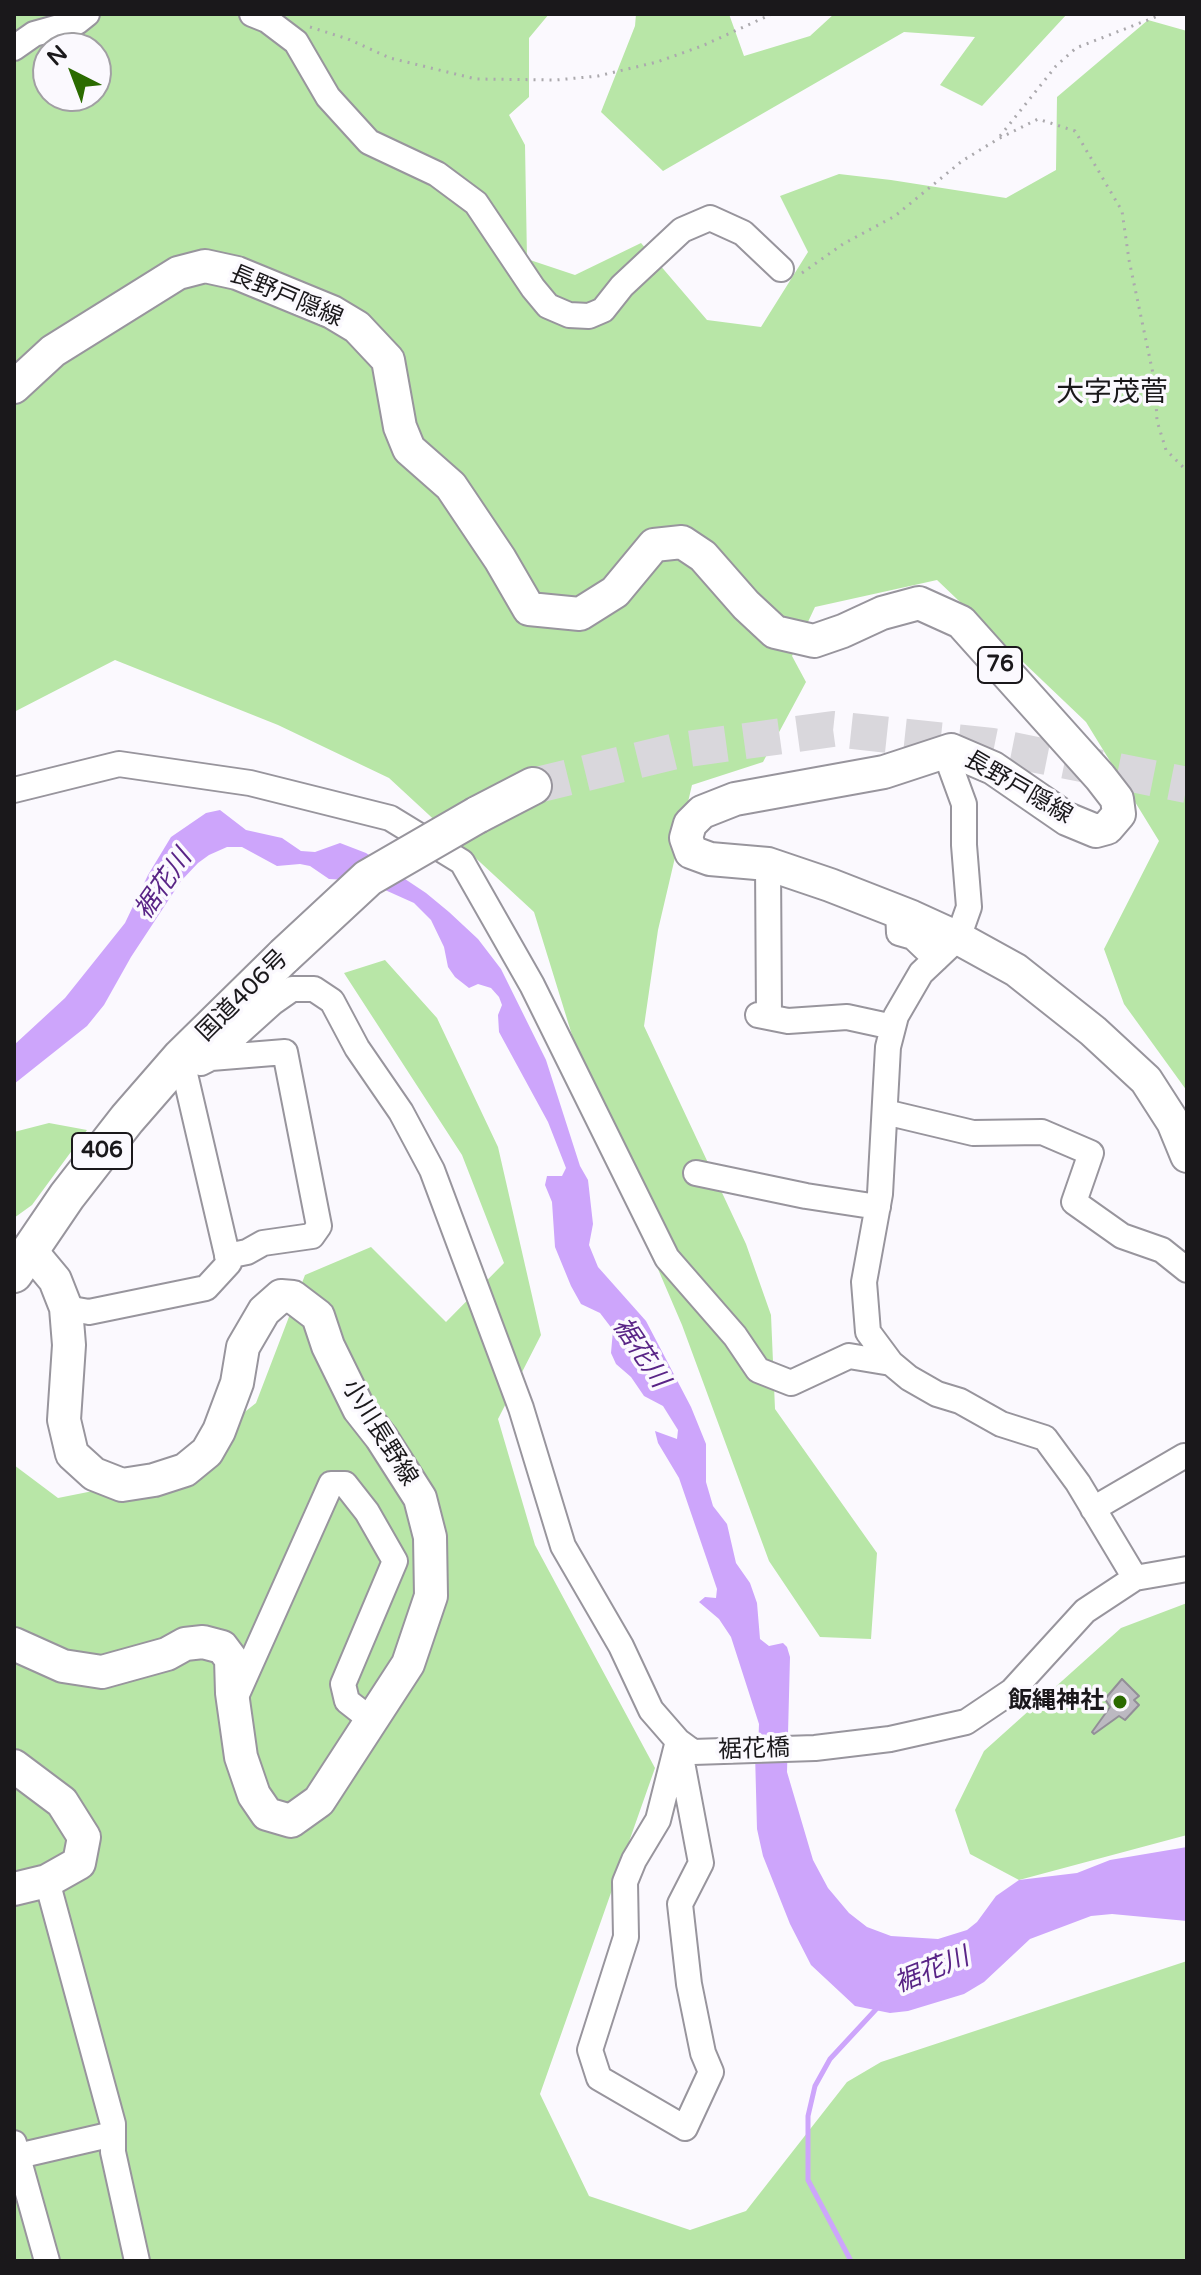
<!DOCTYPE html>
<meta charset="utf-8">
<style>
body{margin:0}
#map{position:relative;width:1201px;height:2275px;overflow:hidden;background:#fbf9fe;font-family:"Varela Round",sans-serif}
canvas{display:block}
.frame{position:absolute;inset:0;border:16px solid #1a181b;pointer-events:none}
.north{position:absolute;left:32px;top:32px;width:80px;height:80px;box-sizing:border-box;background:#fbf9fe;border:2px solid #a19fa3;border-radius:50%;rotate:318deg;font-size:22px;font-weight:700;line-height:32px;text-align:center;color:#1a181b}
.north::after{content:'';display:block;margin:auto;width:28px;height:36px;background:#2b6b00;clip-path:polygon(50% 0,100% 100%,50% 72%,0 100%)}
</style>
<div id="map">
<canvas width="1201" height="2275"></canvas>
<div class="frame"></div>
<div class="north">N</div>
</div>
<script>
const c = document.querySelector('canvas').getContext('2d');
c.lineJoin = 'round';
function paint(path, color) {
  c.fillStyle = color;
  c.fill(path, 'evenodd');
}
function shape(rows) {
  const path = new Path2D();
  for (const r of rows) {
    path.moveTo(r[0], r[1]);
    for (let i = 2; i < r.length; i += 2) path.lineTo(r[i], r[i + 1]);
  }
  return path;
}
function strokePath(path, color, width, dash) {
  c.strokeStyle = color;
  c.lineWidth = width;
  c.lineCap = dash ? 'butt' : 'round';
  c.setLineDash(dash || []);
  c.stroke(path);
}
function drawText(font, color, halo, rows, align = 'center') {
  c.font = font + ' "Varela Round","Noto Sans JP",sans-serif';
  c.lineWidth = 7;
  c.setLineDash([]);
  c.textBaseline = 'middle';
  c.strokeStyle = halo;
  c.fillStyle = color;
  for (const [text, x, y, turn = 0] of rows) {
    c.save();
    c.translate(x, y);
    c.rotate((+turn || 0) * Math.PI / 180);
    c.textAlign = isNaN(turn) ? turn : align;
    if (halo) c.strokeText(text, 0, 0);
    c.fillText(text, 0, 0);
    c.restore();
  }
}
const green = shape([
 [14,14,549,14,529,38,529,97,509,115,525,145,527,259,575,275,641,243,707,320,761,327,808,252,780,196,839,174,891,180,1006,198,1056,170,1057,97,1148,20,1187,31,1187,1091,1124,1004,1104,949,1159,841,1086,722,937,580,815,607,792,656,806,682,763,762,692,785,658,930,644,1026,746,1244,771,1315,775,1409,877,1553,871,1639,820,1637,769,1561,682,1325,609,1155,534,912,389,778,278,725,115,660,14,712],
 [48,48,96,48,96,96,48,96],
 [636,14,729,14,744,56,810,36,834,14,1067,14,982,106,940,85,975,37,904,32,663,171,601,112,635,26],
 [385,960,437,1018,498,1147,541,1335,498,1419,535,1545,655,1768,540,2094,589,2196,690,2230,746,2211,847,2082,881,2062,1187,1961,1187,2261,14,2261,14,1465,58,1498,163,1477,256,1403,305,1275,371,1247,446,1322,504,1263,462,1155,344,973],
 [49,1123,87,1130,32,1205,14,1218,14,1132],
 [1187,1603,1187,1835,1019,1880,970,1854,955,1810,984,1751,1121,1628]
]);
const water = shape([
 [220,810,246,830,282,838,301,851,315,852,340,843,366,853,426,893,449,912,478,939,501,969,546,1060,580,1166,588,1180,593,1224,589,1245,598,1267,646,1321,691,1407,706,1444,706,1482,713,1506,727,1524,736,1563,750,1583,757,1603,760,1639,769,1646,783,1643,787,1647,790,1657,787,1772,813,1860,828,1888,849,1913,867,1927,891,1936,938,1939,967,1930,977,1922,996,1896,1019,1880,1077,1873,1110,1860,1187,1847,1187,1921,1112,1914,1091,1916,1030,1939,984,1982,964,1994,908,2011,890,2013,855,2006,811,1965,790,1924,763,1856,757,1829,755,1753,758,1750,759,1724,731,1637,719,1619,699,1602,705,1597,716,1598,717,1589,679,1478,658,1443,655,1431,677,1439,678,1430,663,1406,644,1396,631,1377,616,1364,611,1353,613,1330,600,1313,581,1304,571,1286,555,1247,552,1202,545,1185,547,1176,562,1176,566,1168,548,1122,499,1032,498,1015,502,1005,499,997,491,988,478,984,469,988,455,977,448,967,444,947,431,920,414,903,365,881,329,879,310,866,300,864,277,866,242,847,227,847,209,855,198,863,181,881,131,957,104,1005,87,1026,14,1084,14,1045,65,998,125,923,148,875,171,837,206,813]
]);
const stream = shape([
 [851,2261,808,2180,808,2116,815,2086,830,2059,880,2005]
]);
const building = shape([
 [1122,1679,1139,1696,1134,1700,1139,1705,1125,1720,1119,1716,1094,1734,1092,1732,1110,1707,1105,1699,1122,1679]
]);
const highwayTunnel = shape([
 [533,786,680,750,833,729,992,746,1187,785]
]);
const path = shape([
 [310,27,348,39,390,58,476,79,556,80,598,76,657,62,702,46,772,14],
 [1000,136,1056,66,1076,48,1163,14],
 [802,273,843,244,895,216,962,161,998,139,1038,119,1075,131,1122,211,1129,260,1155,383,1157,421,1166,450,1187,471]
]);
const minor = shape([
 [252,14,267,20,296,42,328,97,369,142,437,174,476,203,533,288,548,306,569,315,589,316,603,310,622,286,682,230,710,218,743,233,781,269],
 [14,48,34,34,77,22,87,14],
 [945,752,964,804,964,845,969,907,958,938,921,973,896,1016,888,1047,880,1194,864,1282,868,1332,891,1363,909,1378,937,1394,960,1401,1001,1424,1045,1438,1078,1483,1135,1578],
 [14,790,119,764,250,783,390,818,462,862,532,985,667,1258,735,1336,758,1370,791,1383,849,1356,891,1363],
 [768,864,769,1017],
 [898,911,899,933,913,937,936,959],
 [758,1015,788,1021,847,1017,893,1027],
 [211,1058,285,1052,319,1226,312,1236,263,1243,247,1252,227,1256],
 [885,1112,973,1133,1042,1132,1091,1153,1074,1202,1122,1236,1162,1250,1187,1270],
 [696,1173,806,1196,878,1207],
 [66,1308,89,1312,206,1288,229,1263,181,1057,201,1063,211,1058,272,1003,292,989,314,989,332,1001,357,1048,401,1112,432,1170,521,1408,563,1546,621,1646,651,1710,678,1741,693,1752,815,1748,890,1739,966,1722,1012,1691,1085,1611,1135,1578,1187,1569],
 [1093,1509,1184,1456],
 [234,1701,331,1484,345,1484,367,1512,395,1561,343,1684,347,1701,370,1719],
 [678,1741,701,1863,680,1904,689,1984,703,2053,711,2072,685,2128,599,2078,590,2050,626,1937,625,1882,634,1860,658,1820,678,1741],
 [47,1881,113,2124,113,2152,137,2261],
 [14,2143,47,2261],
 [18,2156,113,2134]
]);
const major = shape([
 [14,387,53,351,178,273,205,266,237,273,332,312,357,327,388,360,400,427,409,449,451,486,500,559,529,609,580,614,615,592,654,545,682,542,703,556,746,605,775,632,814,641,843,631,882,613,919,603,961,622,1100,777,1117,799,1119,814,1107,828,1096,831,1067,819,993,768,951,750,884,772,735,799,702,812,690,824,686,838,691,852,710,859,768,864,830,885,912,917,958,938,1016,970,1093,1031,1146,1080,1173,1122,1187,1156],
 [14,1644,63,1666,102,1672,167,1654,185,1644,203,1642,222,1647,231,1659,232,1693,241,1757,254,1795,267,1814,291,1821,319,1801,408,1664,431,1596,430,1537,420,1498,381,1437,359,1409,328,1346,318,1316,293,1297,281,1296,264,1311,243,1347,237,1383,219,1431,207,1452,185,1470,154,1480,122,1485,94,1474,72,1454,64,1420,69,1345,66,1308,55,1280,30,1250],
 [14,1766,62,1802,84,1837,79,1863,47,1881,14,1889]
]);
const highway = shape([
 [477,815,533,786],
 [14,1274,67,1196,127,1119,181,1057,284,956]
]);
const highwayBridge = shape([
 [284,956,368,878,477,815]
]);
const markers = [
 [1120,1702,8,"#2b6b00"]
];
const shields = [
 [1000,665,44],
 [102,1151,60]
];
const shieldNames = [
 ["76",1000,665],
 ["406",102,1151]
];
const streetNames = [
 ["長野戸隠線",286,297,23],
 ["長野戸隠線",1018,788,30],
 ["国道406号",243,996,-45],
 ["小川長野線",379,1433,58],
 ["裾花橋",754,1750,-2]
];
const poiNames = [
 ["飯縄神社",1104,1702]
];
const waterNames = [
 ["裾花川",164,885,-55],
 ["裾花川",640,1353,56],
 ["裾花川",932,1971,-22]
];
const quarterNames = [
 ["大字茂菅",1112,394]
];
paint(green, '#b8e6a7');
paint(water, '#cda5fb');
strokePath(stream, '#cda5fb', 5);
paint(building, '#bcb9c1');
strokePath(building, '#928f97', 2);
strokePath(highwayTunnel, '#d9d7dc', 36, [36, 18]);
strokePath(minor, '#98959d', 28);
strokePath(major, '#98959d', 36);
strokePath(highway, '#98959d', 40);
strokePath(path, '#aba9ad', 3, [2, 6]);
strokePath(minor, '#fff', 24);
strokePath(major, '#fff', 32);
strokePath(highway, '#fff', 36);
strokePath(highwayBridge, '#98959d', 40, []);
strokePath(highwayBridge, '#fff', 36);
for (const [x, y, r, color] of markers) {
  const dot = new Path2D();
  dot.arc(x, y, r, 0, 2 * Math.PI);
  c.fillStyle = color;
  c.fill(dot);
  strokePath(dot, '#fbf9fe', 3);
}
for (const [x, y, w] of shields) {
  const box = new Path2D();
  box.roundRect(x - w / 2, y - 18, w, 36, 6);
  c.fillStyle = '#fbf9fe';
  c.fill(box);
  strokePath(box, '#1a181b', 2);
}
drawText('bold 22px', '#1a181b', null, shieldNames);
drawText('24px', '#1a181b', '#fbf9fe', streetNames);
drawText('bold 24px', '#1a181b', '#fbf9fe', poiNames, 'right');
drawText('italic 26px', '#592486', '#fbf9fe', waterNames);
drawText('28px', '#1a181b', '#fbf9fe', quarterNames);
</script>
